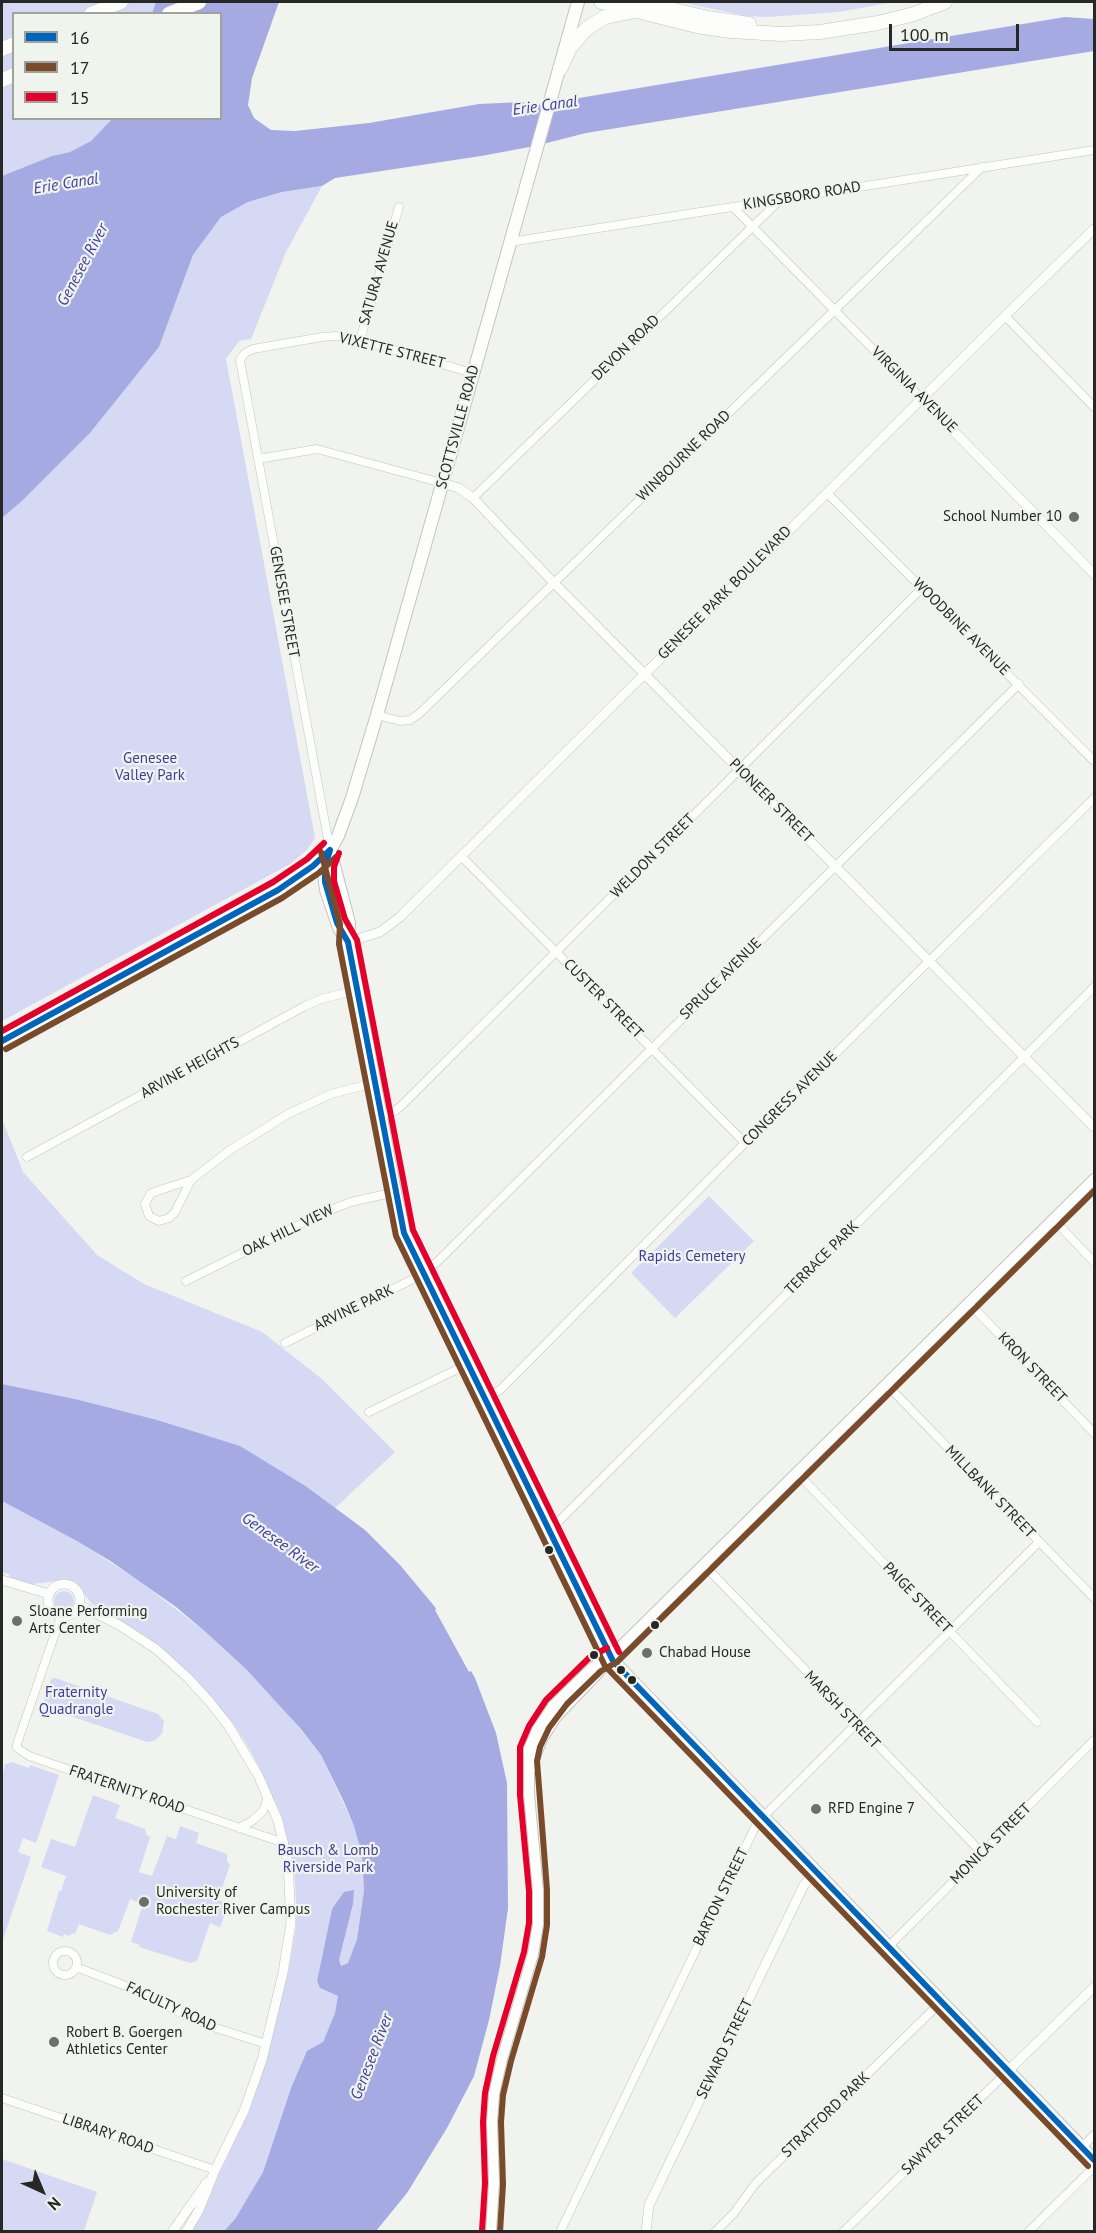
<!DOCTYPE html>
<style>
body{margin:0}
#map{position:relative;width:1096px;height:2233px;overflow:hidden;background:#f0f3ee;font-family:"PT Sans",sans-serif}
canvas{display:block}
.frame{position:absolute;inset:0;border:3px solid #262825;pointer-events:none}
.legend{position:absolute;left:12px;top:12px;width:210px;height:108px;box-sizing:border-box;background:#eff4ed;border:2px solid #9fa29d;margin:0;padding:8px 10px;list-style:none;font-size:18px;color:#262825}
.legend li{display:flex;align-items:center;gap:12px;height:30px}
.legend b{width:30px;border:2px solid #9fa29d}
.north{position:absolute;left:12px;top:2161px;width:60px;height:60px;-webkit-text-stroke:4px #eff4ed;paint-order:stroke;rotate:136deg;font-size:16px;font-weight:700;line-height:24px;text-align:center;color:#262825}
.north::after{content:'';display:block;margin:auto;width:21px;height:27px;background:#262825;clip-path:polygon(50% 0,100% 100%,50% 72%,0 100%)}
.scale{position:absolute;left:889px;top:24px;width:130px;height:27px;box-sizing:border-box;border:3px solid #262825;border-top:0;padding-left:8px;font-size:18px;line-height:21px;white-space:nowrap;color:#262825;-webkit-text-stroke:4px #eff4ed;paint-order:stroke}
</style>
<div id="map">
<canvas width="1096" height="2233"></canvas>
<div class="frame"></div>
<ul class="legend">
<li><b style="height:8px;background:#0065bd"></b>16</li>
<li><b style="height:8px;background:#7a4b2a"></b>17</li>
<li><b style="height:8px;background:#e4002b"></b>15</li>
</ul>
<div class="north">N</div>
<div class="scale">100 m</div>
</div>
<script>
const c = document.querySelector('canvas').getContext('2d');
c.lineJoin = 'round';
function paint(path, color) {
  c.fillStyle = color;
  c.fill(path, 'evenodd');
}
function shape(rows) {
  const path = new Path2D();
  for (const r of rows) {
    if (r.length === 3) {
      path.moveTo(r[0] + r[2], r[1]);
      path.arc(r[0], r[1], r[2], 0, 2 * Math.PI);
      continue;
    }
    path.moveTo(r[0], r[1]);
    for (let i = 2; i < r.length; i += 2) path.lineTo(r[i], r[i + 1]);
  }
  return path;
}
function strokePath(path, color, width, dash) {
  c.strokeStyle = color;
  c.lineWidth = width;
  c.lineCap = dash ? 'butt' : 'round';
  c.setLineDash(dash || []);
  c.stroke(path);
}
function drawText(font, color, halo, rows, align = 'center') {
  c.font = font + ' "PT Sans",sans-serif';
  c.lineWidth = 4.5;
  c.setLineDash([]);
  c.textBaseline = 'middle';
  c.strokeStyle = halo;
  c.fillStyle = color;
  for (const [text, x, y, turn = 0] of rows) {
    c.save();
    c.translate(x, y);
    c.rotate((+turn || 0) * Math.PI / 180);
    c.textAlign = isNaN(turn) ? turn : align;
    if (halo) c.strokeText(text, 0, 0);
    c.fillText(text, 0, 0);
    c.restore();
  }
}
const green = shape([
 [2,2,156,2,152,13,14,14,14,118,112,119,91,141,70,152,52,156,2,176],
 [680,2,894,2,838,12,768,17,746,16],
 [322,186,286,252,251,339,239,341,226,359,315,838,307,850,290,864,2,1021,2,518,22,501,90,433,159,347,193,255,221,217,248,202,282,192],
 [2,1119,23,1172,97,1255,144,1284,262,1332,322,1379,395,1452,335,1508,307,1487,75,1399,2,1384],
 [709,1196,754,1241,675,1318,631,1273],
 [2,1501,75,1540,137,1579,209,1635,247,1670,276,1699,321,1755,354,1826,362,1855,364,1891,357,1939,348,1963,341,1966,339,1960,353,1904,332,1909,317,1981,320,1988,338,1996,335,2013,323,2042,291,2088,263,2172,235,2219,224,2231,189,2231,226,2160,262,2075,289,1969,296,1927,296,1900,294,1870,281,1814,253,1755,235,1726,193,1677,172,1657,147,1637,92,1604,76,1583,69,1581,57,1581,32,1584,10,1578,9,1574,2,1572],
 [64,1601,10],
 [55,1678,158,1714,164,1721,162,1734,154,1741,147,1742,44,1707,43,1704,51,1679],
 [11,1762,29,1768,30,1765,59,1775,36,1843,23,1838,18,1852,31,1857,2,1942,2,1777,5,1765],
 [93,1795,120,1805,115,1818,145,1829,146,1834,150,1837,139,1872,152,1876,167,1836,176,1839,180,1826,199,1833,196,1843,227,1854,227,1861,230,1865,218,1900,229,1904,220,1927,210,1923,197,1961,190,1963,139,1947,140,1945,131,1942,143,1904,130,1899,118,1931,110,1935,79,1924,75,1934,72,1933,70,1936,64,1934,63,1937,47,1931,59,1891,61,1891,66,1876,41,1867,51,1839,75,1847],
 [2,2159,97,2192,84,2231,2,2231]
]);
const water = shape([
 [156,2,279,2,252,78,248,105,254,118,271,130,295,131,369,123,479,104,524,102,525,107,1065,17,1094,19,1094,51,586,133,535,146,481,156,335,178,322,186,282,192,248,202,221,217,193,255,159,347,90,433,22,501,2,518,2,176,52,156,70,152,91,141,112,119,220,118,220,14,152,13],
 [2,1384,75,1399,157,1420,240,1446,307,1487,365,1530,400,1565,435,1607,475,1678,496,1733,507,1783,508,1908,500,1966,489,2020,474,2076,447,2128,407,2193,376,2231,224,2231,235,2219,263,2172,291,2088,307,2051,323,2042,335,2013,338,1996,320,1988,317,1981,332,1909,344,1892,354,1890,353,1904,339,1960,341,1966,348,1963,357,1939,364,1891,362,1855,354,1826,344,1802,321,1755,300,1728,247,1670,209,1635,176,1607,112,1562,75,1540,2,1501]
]);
const pier = shape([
 [439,1607,468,1657,474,1669,472,1670,469,1672,435,1610]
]);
const minor = shape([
 [733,207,922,399],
 [510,242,1094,150],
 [1005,316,1094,407],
 [360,340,399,207],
 [258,459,317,449,442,483],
 [827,493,1094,761],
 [473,498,781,199],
 [377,715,400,721,410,720,419,714,982,167],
 [330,850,240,360,245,353,253,349,322,337,336,336,360,340,472,373],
 [461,856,745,1143],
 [381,1116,395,1111,402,1105,922,588],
 [27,1157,305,1006,321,999,357,990],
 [191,1180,151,1193,145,1204,149,1216,159,1221,169,1218,175,1212,191,1180,230,1150,288,1114,331,1094,374,1083],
 [1054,1220,1094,1262],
 [186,1281,327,1211,351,1202,395,1192],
 [969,1303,1094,1433],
 [285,1343,413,1279,437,1262,1019,684],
 [887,1385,1094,1598],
 [485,1400,501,1389,745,1143,1094,798],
 [369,1412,468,1364],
 [797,1473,1037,1722],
 [549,1528,559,1521,1094,987],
 [704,1565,982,1853],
 [61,1616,17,1744,17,1748,29,1756,284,1843],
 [239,1828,252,1821,263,1811,268,1797],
 [888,1947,1094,1740],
 [65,1963,12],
 [76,1967,152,1996,184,2015,216,2028,266,2044],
 [2,2098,215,2170],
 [1082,2147,1094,2135],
 [560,2232,757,1823,1039,1542],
 [715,2232,734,2213,755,2184,941,2002],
 [843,2232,1008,2071],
 [1028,2232,1094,2167]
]);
const tertiary = shape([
 [922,399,1094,574],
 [442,483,459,488,473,498,554,583,1094,1127],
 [348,942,380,932,400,917,1005,316,1094,229],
 [2,1580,49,1594],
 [64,1600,16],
 [79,1605,119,1625,156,1649,188,1678,209,1701,228,1725,258,1775,278,1821,288,1863,291,1923,283,1973,262,2060,244,2111,215,2170,199,2210,186,2232],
 [1008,2071,1094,1987],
 [172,2232,207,2182],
 [646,2232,649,2205,804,1885,815,1871]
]);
const secondary = shape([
 [529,1772,542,1739,556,1717,597,1674,611,1656,1094,1179],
 [491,2232,494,2183,492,2122,494,2094,502,2059,533,1954,538,1924,538,1891,529,1794,529,1749,537,1730,553,1706,592,1668,608,1658]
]);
const primary = shape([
 [330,850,349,923,348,942,395,1192,404,1233,613,1661,1094,2160],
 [329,853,324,874,326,890,339,928,348,942],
 [2,1041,278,890,313,866,330,850,338,836,352,798,377,715,578,2]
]);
const motorway = shape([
 [601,2,697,26,731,31,781,34,820,32,878,23,914,14,945,2],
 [640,2,708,18,749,24],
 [91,14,121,2],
 [169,14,199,2],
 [2,49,14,44],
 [560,69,570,48,586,29,605,17,630,12],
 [2,80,14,75]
]);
const bus1 = shape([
 [330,850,325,866,325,882,337,923,348,942,404,1233,613,1661,1094,2160],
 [2,1041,278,890,313,866,330,850]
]);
const bus2 = shape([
 [321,852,340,924,339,944,396,1236,605,1666,1088,2166],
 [6,1049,282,898,319,873,336,857],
 [500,2232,503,2184,501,2122,503,2095,511,2061,542,1957,547,1925,547,1890,537,1761,540,1747,549,1728,567,1704,601,1671,617,1662,1094,1191]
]);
const bus3 = shape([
 [339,853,334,867,334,881,345,919,357,940,413,1230,619,1652],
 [2,1031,273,882,307,859,324,843],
 [482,2231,485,2183,483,2122,485,2093,493,2056,524,1952,529,1923,529,1891,520,1795,520,1747,529,1726,546,1700,590,1657,607,1648]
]);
const markers = [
 [1074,517,6,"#6d6f6b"],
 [549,1550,5,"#262825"],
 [17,1621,6,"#6d6f6b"],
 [655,1625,5,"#262825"],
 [647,1653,6,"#6d6f6b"],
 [594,1655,5,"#262825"],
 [621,1670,5,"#262825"],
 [632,1680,5,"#262825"],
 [816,1809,6,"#6d6f6b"],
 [144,1902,6,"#6d6f6b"],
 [54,2042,6,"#6d6f6b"]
];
const streetNames = [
 ["KINGSBORO ROAD",802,196,-9],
 ["SATURA AVENUE",379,273,-74],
 ["DEVON ROAD",626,348,-44],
 ["VIXETTE STREET",392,351,14],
 ["VIRGINIA AVENUE",914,390,45],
 ["SCOTTSVILLE ROAD",458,427,-75],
 ["WINBOURNE ROAD",684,456,-44],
 ["GENESEE PARK BOULEVARD",725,593,-45],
 ["GENESEE STREET",284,602,80],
 ["WOODBINE AVENUE",961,627,45],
 ["PIONEER STREET",771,801,45],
 ["WELDON STREET",653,856,-45],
 ["SPRUCE AVENUE",721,979,-45],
 ["CUSTER STREET",603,999,45],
 ["ARVINE HEIGHTS",190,1068,-29],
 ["CONGRESS AVENUE",790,1099,-45],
 ["OAK HILL VIEW",288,1231,-26],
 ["TERRACE PARK",822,1258,-45],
 ["ARVINE PARK",354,1308,-26],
 ["KRON STREET",1032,1368,46],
 ["MILLBANK STREET",990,1492,46],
 ["PAIGE STREET",917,1598,46],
 ["MARSH STREET",842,1710,46],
 ["FRATERNITY ROAD",127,1790,19],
 ["MONICA STREET",991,1844,-45],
 ["BARTON STREET",721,1897,-64],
 ["FACULTY ROAD",171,2007,25],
 ["SEWARD STREET",725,2049,-64],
 ["STRATFORD PARK",826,2115,-44],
 ["LIBRARY ROAD",108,2134,19],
 ["SAWYER STREET",943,2135,-44]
];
const poiNames = [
 ["School Number 10",1062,517,"right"],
 ["Sloane Performing",29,1612],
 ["Arts Center",29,1629],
 ["Chabad House",659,1653],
 ["RFD Engine 7",828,1809],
 ["University of",156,1893],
 ["Rochester River Campus",156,1910],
 ["Robert B. Goergen",66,2033],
 ["Athletics Center",66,2050]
];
const parkNames = [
 ["Genesee",150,759],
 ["Valley Park",150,776],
 ["Rapids Cemetery",692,1257],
 ["Fraternity",76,1693],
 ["Quadrangle",76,1710],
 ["Bausch & Lomb",328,1851],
 ["Riverside Park",328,1868]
];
const waterNames = [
 ["Erie Canal",545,106,-8],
 ["Erie Canal",66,184,-9],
 ["Genesee River",83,265,-62],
 ["Genesee River",280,1543,36],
 ["Genesee River",372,2057,-69]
];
paint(green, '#d5d9f3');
paint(water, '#a6aae3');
paint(pier, '#f0f3ee');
strokePath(minor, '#c1c4c0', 9);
strokePath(tertiary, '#c1c4c0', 10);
strokePath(secondary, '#c1c4c0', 12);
strokePath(primary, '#c1c4c0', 14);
strokePath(motorway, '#c1c4c0', 15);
strokePath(minor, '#fdfdfc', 8);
strokePath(tertiary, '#fdfdfc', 9);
strokePath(secondary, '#fdfdfc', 10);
strokePath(primary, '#fdfdfc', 12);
strokePath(motorway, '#fdfdfc', 14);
strokePath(bus1, '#0065bd', 6);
strokePath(bus2, '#7a4b2a', 6);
strokePath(bus3, '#e4002b', 6);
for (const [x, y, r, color] of markers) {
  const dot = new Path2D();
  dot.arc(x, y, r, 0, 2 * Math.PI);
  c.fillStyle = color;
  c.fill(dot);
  strokePath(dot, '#eff4ed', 2);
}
drawText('15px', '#262825', '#eff4ed', streetNames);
drawText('15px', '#262825', '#eff4ed', poiNames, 'left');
drawText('15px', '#413b9d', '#eff4ed', parkNames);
drawText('italic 16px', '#433d9f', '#eff4ed', waterNames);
</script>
